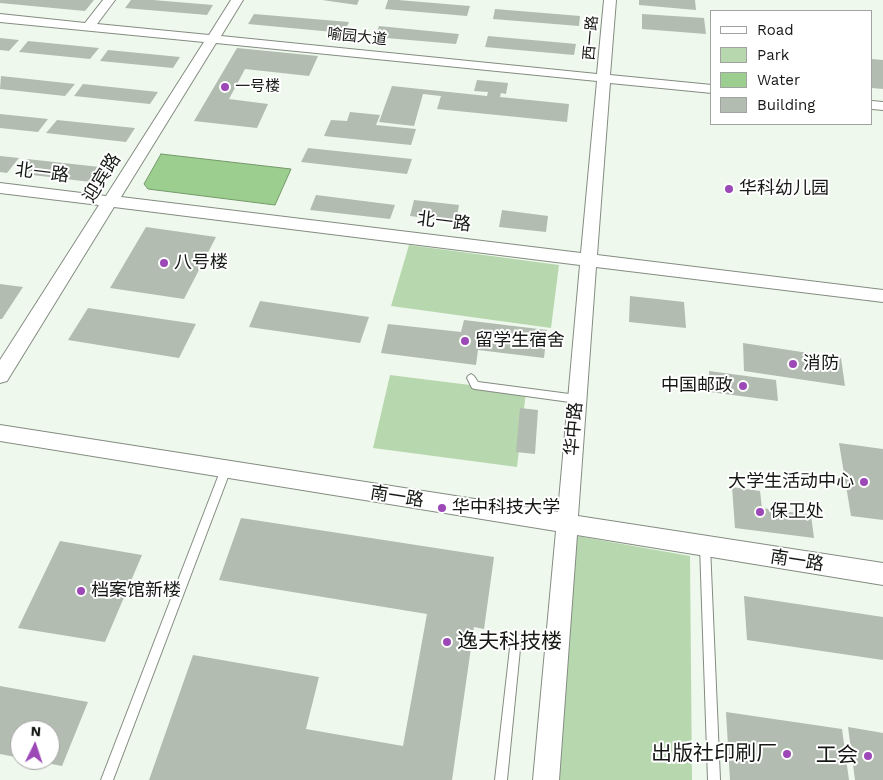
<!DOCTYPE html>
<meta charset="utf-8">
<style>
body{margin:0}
#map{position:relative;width:883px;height:780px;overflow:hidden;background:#eff8ed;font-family:"Work Sans",sans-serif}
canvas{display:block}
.legend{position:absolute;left:710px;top:10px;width:162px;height:115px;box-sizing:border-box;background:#fff;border:1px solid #a1a3a1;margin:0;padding:6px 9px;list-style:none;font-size:15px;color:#151814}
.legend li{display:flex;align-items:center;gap:10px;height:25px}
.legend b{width:25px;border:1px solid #a1a3a1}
.north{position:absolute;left:10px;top:720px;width:50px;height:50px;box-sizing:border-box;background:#fff;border:1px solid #a1a3a1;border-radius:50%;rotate:4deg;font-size:14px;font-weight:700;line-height:20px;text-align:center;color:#151814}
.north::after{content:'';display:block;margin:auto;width:18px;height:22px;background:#9c48b7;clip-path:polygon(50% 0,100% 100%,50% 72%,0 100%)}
</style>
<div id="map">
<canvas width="883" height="780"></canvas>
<ul class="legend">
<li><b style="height:6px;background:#fff"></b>Road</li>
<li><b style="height:14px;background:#b7d8af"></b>Park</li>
<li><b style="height:14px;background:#9ccf8f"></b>Water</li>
<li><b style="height:14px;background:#b3bcb1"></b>Building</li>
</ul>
<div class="north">N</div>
</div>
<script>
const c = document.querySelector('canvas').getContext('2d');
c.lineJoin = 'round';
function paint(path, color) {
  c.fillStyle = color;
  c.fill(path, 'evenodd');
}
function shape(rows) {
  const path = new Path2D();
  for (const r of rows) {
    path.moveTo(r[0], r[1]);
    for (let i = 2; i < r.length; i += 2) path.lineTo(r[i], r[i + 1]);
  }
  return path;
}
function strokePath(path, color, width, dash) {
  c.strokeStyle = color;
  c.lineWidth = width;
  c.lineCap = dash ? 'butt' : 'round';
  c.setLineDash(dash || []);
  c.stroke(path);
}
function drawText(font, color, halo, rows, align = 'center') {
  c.font = font + ' "Work Sans","Noto Sans SC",sans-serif';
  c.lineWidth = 4;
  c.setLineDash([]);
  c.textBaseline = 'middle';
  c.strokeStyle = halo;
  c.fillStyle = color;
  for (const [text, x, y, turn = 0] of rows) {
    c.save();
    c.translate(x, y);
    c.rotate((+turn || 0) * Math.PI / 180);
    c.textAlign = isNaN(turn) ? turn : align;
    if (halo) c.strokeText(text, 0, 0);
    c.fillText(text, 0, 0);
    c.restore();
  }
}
const green = shape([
 [409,245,559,265,551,328,391,306],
 [390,375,526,392,517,467,373,448],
 [577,536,690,556,692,780,559,780]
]);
const water = shape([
 [161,154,291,169,275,205,148,189,144,184,161,154]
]);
const building = shape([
 [0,0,94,0,85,11,0,3],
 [131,0,153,0,213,5,207,15,125,8],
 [322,0,359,0,357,5],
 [388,0,398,0,470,6,467,16,385,9],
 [639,0,695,0,696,10,639,5],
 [495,9,580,16,579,26,493,19],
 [254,14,349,22,344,33,248,24],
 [642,14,704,18,706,34,642,29],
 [379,26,459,34,456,44,375,37],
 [488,36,576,44,574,55,485,47],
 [0,38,19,40,9,51,0,50],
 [28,41,99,48,90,59,19,52],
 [237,48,318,56,309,76,245,69,229,99,268,104,257,128,194,121],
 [108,50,180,57,173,68,100,61],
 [872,59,883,60,883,89,872,88],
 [1,76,75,84,65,96,0,89],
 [477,80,508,83,506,94,501,93,500,97,569,104,567,122,437,109,441,96,423,94,414,126,379,122,392,86,487,96,488,92,474,91],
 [83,84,158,92,150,104,74,96],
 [350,112,380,115,376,125,416,129,411,145,324,136,331,120,347,121],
 [0,114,48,119,38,132,0,128],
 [57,120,135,128,126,142,46,133],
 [308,148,412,159,407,174,301,162],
 [0,156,19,158,7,173,0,172],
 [27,159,109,168,99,183,16,173],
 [316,195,395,205,390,219,310,210],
 [414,200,459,205,456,222,410,216],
 [502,210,548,216,546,232,499,227],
 [146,227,216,237,184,299,110,288],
 [0,284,23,287,2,319,0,319],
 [630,296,684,302,686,328,629,322],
 [260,301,369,317,360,343,249,327],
 [88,308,196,324,179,358,68,340],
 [464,320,547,330,544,358,478,350,476,365,381,353,388,324,461,332],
 [743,343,841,358,845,386,744,371],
 [709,371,776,380,778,401,710,392],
 [520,408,538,410,535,454,516,452],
 [839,443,883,449,883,520,851,516],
 [732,487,760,491,762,508,811,515,814,538,735,528],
 [241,518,494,557,484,629,474,627,452,780,149,780,193,655,319,677,306,729,403,746,427,614,219,580],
 [60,541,142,555,105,642,18,628],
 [744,596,883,617,883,660,747,640],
 [0,686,88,702,62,766,35,761,50,760,50,730,20,730,20,758,0,754],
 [726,712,842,729,849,780,730,780],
 [848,727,883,733,883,780,855,780]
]);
const lane = shape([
 [471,374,474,376,478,382,577,395,580,396,581,399,580,402,577,403,475,389,472,388,467,378,468,376,471,374],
 [226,465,229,466,231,469,113,780,101,780,221,469,223,466,226,465],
 [705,541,709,543,710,546,720,780,708,780,700,546,701,543,705,541],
 [516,634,520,635,521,639,507,780,495,780,511,639,512,635,516,634]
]);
const street = shape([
 [103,0,115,0,97,24,209,35,231,0,243,0,221,36,597,74,604,0,616,0,610,75,712,85,712,93,610,83,597,255,883,290,883,302,596,267,578,516,883,563,883,585,577,535,559,780,533,780,556,531,0,441,0,425,558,512,580,265,114,207,7,381,0,383,0,360,99,205,0,193,0,183,106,196,204,42,0,22,0,14,85,23,103,0],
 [216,43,597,81,581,253,121,197,216,43],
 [872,101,883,102,883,110,872,109,872,101]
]);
const markers = [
 [225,87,5,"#9c48b7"],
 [729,189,5,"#9c48b7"],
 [164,263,5,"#9c48b7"],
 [465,341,5,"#9c48b7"],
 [793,364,5,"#9c48b7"],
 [743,386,5,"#9c48b7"],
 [864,482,5,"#9c48b7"],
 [442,508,5,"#9c48b7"],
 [760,512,5,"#9c48b7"],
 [81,591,5,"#9c48b7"],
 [447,642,5,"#9c48b7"],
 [787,754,5,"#9c48b7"],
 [868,756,5,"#9c48b7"]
];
const farStreetnames = [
 ["喻园大道",357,37,6],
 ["西一路",591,38,-85]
];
const farPoinames = [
 ["一号楼",235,87]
];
const streetNames = [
 ["北一路",42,173,7],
 ["迎宾路",102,178,-58],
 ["北一路",444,222,7],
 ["华中路",574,429,-85],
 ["南一路",397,497,9],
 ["南一路",797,561,9]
];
const poiNames = [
 ["华科幼儿园",739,189],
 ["八号楼",174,263],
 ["留学生宿舍",475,341],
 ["消防",803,364],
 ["中国邮政",733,386,"right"],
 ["大学生活动中心",854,482,"right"],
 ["华中科技大学",452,508],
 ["保卫处",770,512],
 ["档案馆新楼",91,591]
];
const nearPoinames = [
 ["逸夫科技楼",457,642,"left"],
 ["出版社印刷厂",777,754],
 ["工会",858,756]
];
paint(green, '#b7d8af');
paint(water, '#9ccf8f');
strokePath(water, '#74986a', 1);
paint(building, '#b3bcb1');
strokePath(lane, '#848c81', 2);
strokePath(street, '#848c81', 2);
paint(lane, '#fff');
paint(street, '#fff');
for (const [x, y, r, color] of markers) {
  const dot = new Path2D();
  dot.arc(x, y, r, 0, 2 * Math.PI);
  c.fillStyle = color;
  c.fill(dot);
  strokePath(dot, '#fff', 2);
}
drawText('15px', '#151814', '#fff', farStreetnames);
drawText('15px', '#151814', '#fff', farPoinames, 'left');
drawText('18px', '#151814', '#fff', streetNames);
drawText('18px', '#151814', '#fff', poiNames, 'left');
drawText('21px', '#151814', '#fff', nearPoinames, 'right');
</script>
